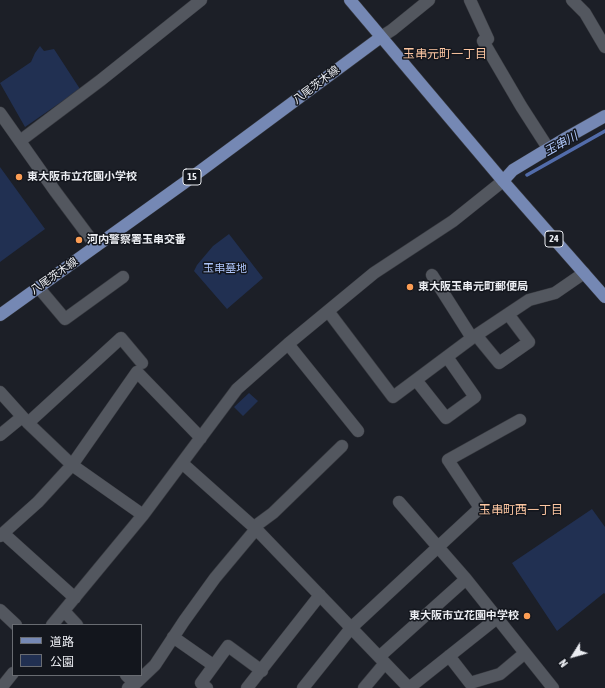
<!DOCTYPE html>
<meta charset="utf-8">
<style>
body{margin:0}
#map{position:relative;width:605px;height:688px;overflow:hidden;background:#1c1f27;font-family:"Asap Condensed","Noto Sans JP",sans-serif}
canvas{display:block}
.legend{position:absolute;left:12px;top:624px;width:130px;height:52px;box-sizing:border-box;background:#13161d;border:1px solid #696c72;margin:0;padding:5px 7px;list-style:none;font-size:12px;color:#ebedf2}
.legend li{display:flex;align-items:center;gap:8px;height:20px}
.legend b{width:20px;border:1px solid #696c72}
.north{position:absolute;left:553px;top:636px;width:40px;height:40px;-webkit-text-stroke:3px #13161d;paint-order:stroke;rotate:233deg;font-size:11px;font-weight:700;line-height:16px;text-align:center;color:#ebedf2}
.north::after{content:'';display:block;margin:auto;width:14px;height:18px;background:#ebedf2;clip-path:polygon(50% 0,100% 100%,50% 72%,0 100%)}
</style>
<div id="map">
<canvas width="605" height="688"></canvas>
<ul class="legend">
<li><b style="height:5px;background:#7588b4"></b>道路</li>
<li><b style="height:11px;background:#213052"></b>公園</li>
</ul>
<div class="north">N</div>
</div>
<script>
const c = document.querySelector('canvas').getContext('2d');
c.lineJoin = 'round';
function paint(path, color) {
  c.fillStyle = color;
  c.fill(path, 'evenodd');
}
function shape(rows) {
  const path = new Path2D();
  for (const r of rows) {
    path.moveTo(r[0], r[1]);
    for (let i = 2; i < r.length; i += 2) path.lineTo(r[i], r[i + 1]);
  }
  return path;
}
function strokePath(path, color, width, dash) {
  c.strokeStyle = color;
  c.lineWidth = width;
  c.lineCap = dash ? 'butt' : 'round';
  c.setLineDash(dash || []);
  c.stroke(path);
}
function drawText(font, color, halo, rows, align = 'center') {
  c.font = font + ' "Asap Condensed","Noto Sans JP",sans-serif';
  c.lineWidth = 3;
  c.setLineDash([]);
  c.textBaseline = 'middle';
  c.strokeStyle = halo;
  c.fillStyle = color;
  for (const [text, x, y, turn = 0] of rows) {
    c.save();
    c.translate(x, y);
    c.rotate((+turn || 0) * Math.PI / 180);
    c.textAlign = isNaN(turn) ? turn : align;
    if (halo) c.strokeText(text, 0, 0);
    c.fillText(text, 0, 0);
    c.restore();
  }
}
const green = shape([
 [40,46,44,51,54,49,80,89,25,127,0,83,31,62,35,53],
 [0,167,45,229,0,262],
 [229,234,263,278,227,309,194,271,197,265,213,246],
 [249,393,258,401,243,416,234,407],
 [592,509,605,527,605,594,604,593,557,631,512,563]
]);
const stream = shape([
 [527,175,605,131]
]);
const minor = shape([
 [470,0,488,39],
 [572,0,585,13,605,47],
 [381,37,392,30,429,0],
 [483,41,521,106,548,148],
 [0,113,55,191,96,246],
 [20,141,101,80,201,0],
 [432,275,472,338],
 [38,287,65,319,123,277],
 [328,311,393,397,472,338,529,300,555,293,584,273],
 [476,335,499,363,529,342,508,314],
 [288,344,358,431],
 [416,380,446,418,475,397,447,357],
 [0,392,28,423,72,465,143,515],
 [520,420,448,460,480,508,438,547,466,579,553,688],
 [28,423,121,338,142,363],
 [0,435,22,417],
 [182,463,256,529,409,688,497,618],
 [254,527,273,513,342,446],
 [3,533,75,598],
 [0,536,38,502,72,465,137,372,201,438],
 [0,610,16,625],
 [64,611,77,625],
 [52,625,143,515,237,389,288,344,374,273,453,221,503,181],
 [173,637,213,665],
 [449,656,470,683,500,674,525,653],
 [379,657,466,579],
 [126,675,135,684],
 [1,688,13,673],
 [128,688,135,684,155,665,184,621,215,578,256,529],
 [207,688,201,683,228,646,262,671],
 [247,688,320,595],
 [303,688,351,628,438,547,399,502],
 [364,688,385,663]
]);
const major = shape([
 [350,0,503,181,605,297],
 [503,181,513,170,566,138,605,116],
 [0,315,184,183,381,37]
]);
const markers = [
 [19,177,4,"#fc9d54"],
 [79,240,4,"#fc9d54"],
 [410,287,4,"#fc9d54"],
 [527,616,4,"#fc9d54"]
];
const shields = [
 [192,177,18],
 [554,239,18]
];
const shieldNames = [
 ["15",192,177],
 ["24",554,239]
];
const streetNames = [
 ["八尾茨木線",316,85,-37],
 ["八尾茨木線",54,276,-35]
];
const poiNames = [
 ["東大阪市立花園小学校",27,177],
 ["河内警察署玉串交番",87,240],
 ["東大阪玉串元町郵便局",418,287],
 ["東大阪市立花園中学校",519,616,"right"]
];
const parkNames = [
 ["玉串墓地",225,269]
];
const neighbourhoodNames = [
 ["玉串元町一丁目",445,54],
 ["玉串町西一丁目",521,510]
];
const waterNames = [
 ["玉串川",561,144,-29]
];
paint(green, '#213052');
strokePath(stream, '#526caa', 3.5);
strokePath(minor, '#393b41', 13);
strokePath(major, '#393b41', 13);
strokePath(minor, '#53575f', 12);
strokePath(major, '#7588b4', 12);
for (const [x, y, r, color] of markers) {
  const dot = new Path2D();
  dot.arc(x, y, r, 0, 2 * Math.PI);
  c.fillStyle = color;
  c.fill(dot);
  strokePath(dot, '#13161d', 1.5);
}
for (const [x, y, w] of shields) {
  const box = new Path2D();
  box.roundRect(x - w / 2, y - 8, w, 16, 3);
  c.fillStyle = '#13161d';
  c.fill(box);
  strokePath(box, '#ebedf2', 1);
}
drawText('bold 10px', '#ebedf2', null, shieldNames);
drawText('11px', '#ebedf2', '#13161d', streetNames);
drawText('bold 11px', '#ebedf2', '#13161d', poiNames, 'left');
drawText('11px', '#adc4f9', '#13161d', parkNames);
drawText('12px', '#fec7a2', '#13161d', neighbourhoodNames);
drawText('italic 12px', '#b1c9fd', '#13161d', waterNames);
</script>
